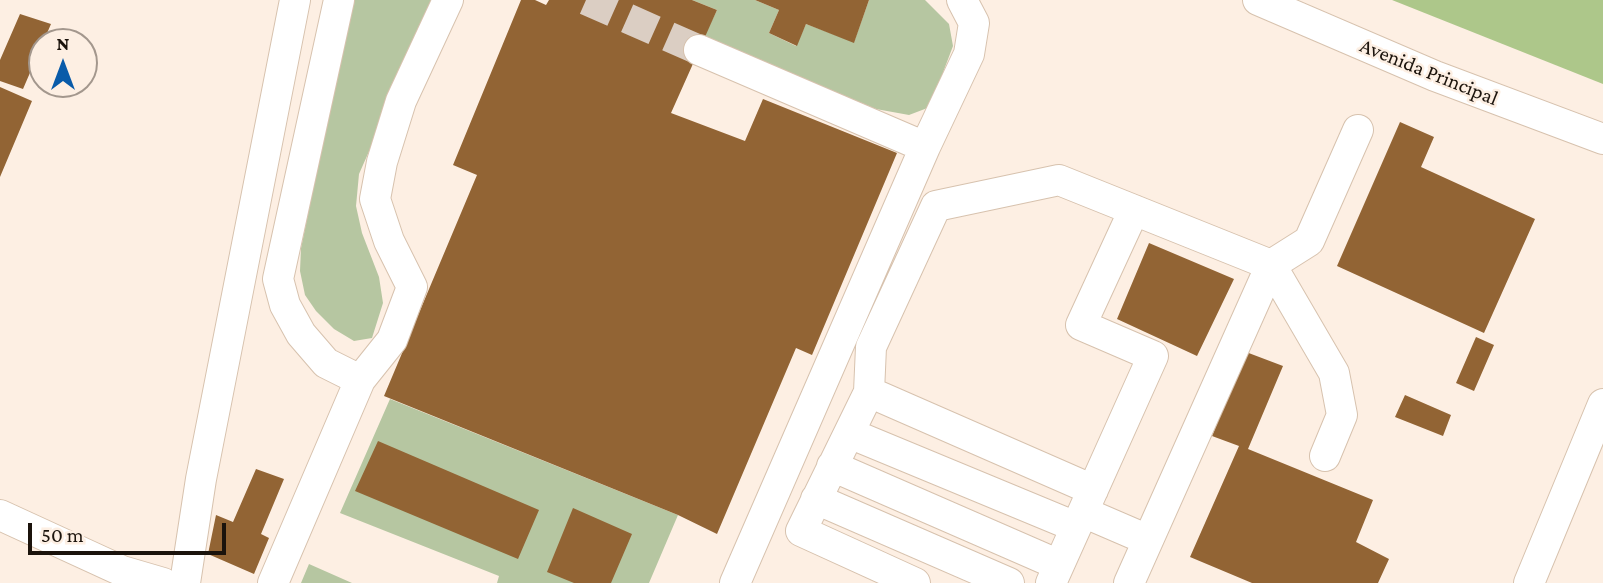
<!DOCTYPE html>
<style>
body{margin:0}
#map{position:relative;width:1603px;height:583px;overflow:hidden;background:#fdefe3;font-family:"Crimson Pro",serif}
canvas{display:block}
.north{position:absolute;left:28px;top:28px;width:70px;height:70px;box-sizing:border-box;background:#fdefe3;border:2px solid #a3978d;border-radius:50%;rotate:0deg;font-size:19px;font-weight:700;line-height:28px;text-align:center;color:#1b130c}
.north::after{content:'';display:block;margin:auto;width:24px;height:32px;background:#095ba9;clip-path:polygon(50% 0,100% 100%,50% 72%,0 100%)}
.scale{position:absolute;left:28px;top:523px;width:198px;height:32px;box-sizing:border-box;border:4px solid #1b130c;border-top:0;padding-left:9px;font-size:21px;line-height:24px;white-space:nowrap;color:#1b130c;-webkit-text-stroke:5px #fdefe3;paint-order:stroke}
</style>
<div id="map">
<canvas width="1603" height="583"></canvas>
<div class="north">N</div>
<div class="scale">50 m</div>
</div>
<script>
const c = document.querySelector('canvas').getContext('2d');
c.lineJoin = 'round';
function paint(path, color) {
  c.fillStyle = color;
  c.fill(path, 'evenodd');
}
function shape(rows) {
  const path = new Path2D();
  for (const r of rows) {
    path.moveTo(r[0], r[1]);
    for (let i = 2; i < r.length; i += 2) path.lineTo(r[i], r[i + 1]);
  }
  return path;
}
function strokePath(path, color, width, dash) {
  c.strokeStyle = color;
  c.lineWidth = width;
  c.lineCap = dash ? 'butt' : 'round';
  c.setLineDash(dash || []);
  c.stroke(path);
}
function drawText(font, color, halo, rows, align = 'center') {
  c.font = font + ' "Crimson Pro",serif';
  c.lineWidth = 5;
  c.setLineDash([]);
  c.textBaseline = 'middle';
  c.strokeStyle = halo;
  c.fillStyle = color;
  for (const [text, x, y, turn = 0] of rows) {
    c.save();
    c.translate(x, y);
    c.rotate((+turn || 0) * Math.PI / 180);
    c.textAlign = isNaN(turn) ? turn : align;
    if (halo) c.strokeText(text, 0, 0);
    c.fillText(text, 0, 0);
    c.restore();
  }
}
const green = shape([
 [352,0,436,0,359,174,356,206,362,233,379,277,383,303,372,338,354,341,334,329,316,311,305,295,300,271,301,248],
 [692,0,755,0,779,10,769,33,796,46,806,24,854,42,869,0,925,0,949,24,953,46,930,107,909,115,876,109,704,37,717,10],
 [390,399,678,515,649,583,497,583,499,576,340,513],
 [309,564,352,583,301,583]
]);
const forest = shape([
 [1393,0,1603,0,1603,84,1392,0]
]);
const building = shape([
 [521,0,535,0,546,5,549,0,692,0,717,10,671,113,745,141,763,99,897,153,812,355,796,348,717,534,678,515,384,396,477,175,453,165],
 [755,0,869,0,854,43,806,24,797,46,769,33,779,10],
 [20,14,51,24,23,89,0,81,0,60],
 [0,87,32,101,0,177],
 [1400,122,1434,137,1421,167,1535,219,1484,333,1337,266],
 [1149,243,1234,279,1197,356,1117,319],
 [1476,337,1494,345,1474,391,1456,383],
 [1246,352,1283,366,1248,449,1373,500,1356,542,1389,559,1378,583,1252,583,1190,557,1239,446,1212,436],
 [1405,395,1451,415,1443,436,1395,417],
 [378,441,539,510,518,559,355,491],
 [256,469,284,479,261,534,269,538,254,574,208,554,216,515,233,522],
 [573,508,632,534,611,583,574,583,547,572]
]);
const minorTunnel = shape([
 [586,0,699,50]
]);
const minor = shape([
 [339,0,278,279,285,305,301,334,326,363,360,380],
 [1258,0,1435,76,1603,139],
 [699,50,925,147,735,583],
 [925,147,969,54,974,23,962,0],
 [869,392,1093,490],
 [849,433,1076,527],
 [832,466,1059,565],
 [816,499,1009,583],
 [1083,512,1148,540],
 [0,515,122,571,163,583],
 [185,583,201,479,295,0],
 [273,583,360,380,392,340,412,287,389,241,375,199,382,162,401,101,448,0],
 [915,583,801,531,869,392,871,347,936,206,1059,180,1271,265,1334,373,1342,415,1325,456],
 [1051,583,1153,356,1081,325,1134,210],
 [1129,583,1271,265,1309,241,1358,130],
 [1529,583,1603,404]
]);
const streetNames = [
 ["Avenida Principal",1429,72,22]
];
paint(green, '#b6c6a1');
paint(forest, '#adc78a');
paint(building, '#926434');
strokePath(minorTunnel, '#dbcec3', 30, [30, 15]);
strokePath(minor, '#d7c2ae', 32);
strokePath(minor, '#fff', 30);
drawText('21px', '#1b130c', '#fdefe3', streetNames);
</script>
